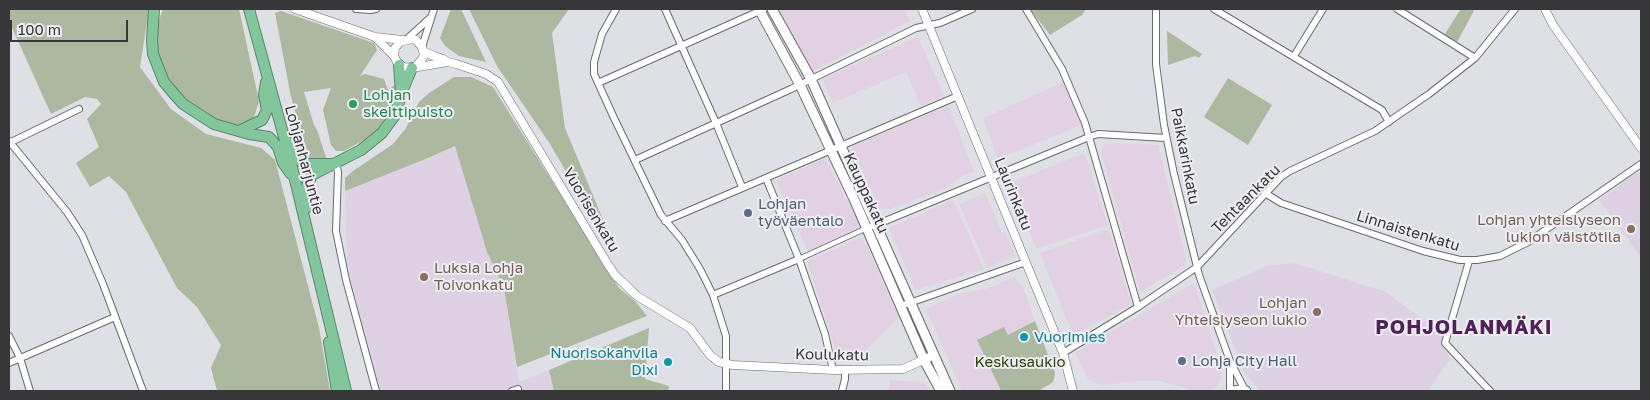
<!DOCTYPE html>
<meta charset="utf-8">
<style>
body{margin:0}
#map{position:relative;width:1650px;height:400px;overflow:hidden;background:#dfe0e5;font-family:"Golos Text",sans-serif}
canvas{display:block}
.frame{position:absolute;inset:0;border:10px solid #373739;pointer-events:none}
.scale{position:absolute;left:10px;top:20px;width:118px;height:22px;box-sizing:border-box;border:2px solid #373739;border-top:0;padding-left:6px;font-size:15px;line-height:18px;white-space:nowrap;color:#373739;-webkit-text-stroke:4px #ededf3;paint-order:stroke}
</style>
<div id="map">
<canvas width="1650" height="400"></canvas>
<div class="frame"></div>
<div class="scale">100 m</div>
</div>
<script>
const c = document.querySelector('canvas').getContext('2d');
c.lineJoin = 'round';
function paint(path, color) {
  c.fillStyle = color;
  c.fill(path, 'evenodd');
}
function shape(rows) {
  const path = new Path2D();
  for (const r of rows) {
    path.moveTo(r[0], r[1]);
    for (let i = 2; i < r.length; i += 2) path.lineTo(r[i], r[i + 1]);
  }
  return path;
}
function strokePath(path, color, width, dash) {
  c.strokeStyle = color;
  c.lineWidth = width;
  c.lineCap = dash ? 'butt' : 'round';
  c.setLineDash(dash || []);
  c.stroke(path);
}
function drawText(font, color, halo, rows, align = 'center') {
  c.font = font + ' "Golos Text",sans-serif';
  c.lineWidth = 4;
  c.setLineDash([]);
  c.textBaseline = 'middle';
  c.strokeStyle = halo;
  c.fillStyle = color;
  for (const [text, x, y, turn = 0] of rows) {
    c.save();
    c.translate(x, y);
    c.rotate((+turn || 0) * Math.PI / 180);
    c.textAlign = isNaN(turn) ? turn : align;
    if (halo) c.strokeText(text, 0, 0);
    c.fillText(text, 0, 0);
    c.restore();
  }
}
const commercial = shape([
 [777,9,904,9,910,21,811,72],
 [918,37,944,96,921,106,906,72,832,103,822,79],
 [1064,82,1081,124,1075,128,998,159,983,118],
 [948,105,974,171,962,176,949,186,934,193,890,209,880,209,852,147],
 [1112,143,1158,145,1186,259,1184,266,1140,292,1101,151,1103,145],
 [1082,154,1086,157,1108,225,1036,249,1010,183],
 [825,158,863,230,809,254,776,180],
 [985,193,1002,233,1005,232,1015,256,987,268,959,204],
 [953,200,984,269,916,290,889,228],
 [1106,230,1109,231,1131,303,1128,306,1073,335,1040,253],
 [862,237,899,317,856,360,839,360,807,261],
 [1015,276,1019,285,1022,284,1035,321,1008,335,1004,328,977,340,1000,391,962,391,926,309,959,294,989,288],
 [1194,283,1222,371,1220,381,1216,388,1206,391,1195,391,1161,381,1138,381,1101,385,1088,379,1075,353],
 [890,380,922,382,929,387,930,391,889,391]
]);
const education = shape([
 [455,145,487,252,504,288,519,382,549,370,554,391,379,391,347,266,345,191,423,160],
 [1638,172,1641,176,1641,258,1599,200],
 [1295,263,1386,292,1440,332,1450,359,1428,391,1260,391,1253,382,1245,375,1212,290,1267,266]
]);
const green = shape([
 [9,9,149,9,140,67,171,109,206,134,261,148,275,160,319,328,330,391,217,391,211,368,221,345,197,307,177,288,126,192,109,176,90,187,76,163,99,147,87,119,101,104,97,99,85,97,51,114,9,21],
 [163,9,239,9,259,101,254,117,246,124,235,127,217,121,193,106,171,85,156,53,157,26],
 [451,9,461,9,486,62,459,56,445,46,440,38],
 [469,9,569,9,552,33,565,128,609,234,603,235,550,144,497,66],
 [1030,9,1086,9,1082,15,1050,35],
 [1458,9,1475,9,1457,42,1445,34,1460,10],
 [281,11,374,43,377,50,360,76,365,74,384,79,388,90,396,84,397,96,386,120,373,135,344,151,336,151,331,145,323,110,331,88,304,92,314,125,317,130,326,157,324,160,312,160,309,158,291,97,275,13],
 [1167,31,1202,54,1199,58,1195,56,1168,65],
 [454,77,471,77,493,87,619,288,635,301,647,316,517,367,504,288,487,252,455,146,423,160,345,191,345,178,353,171,393,144,406,128,419,102,429,93],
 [1228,78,1272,105,1248,145,1204,117],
 [1035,321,1055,373,1054,379,1052,383,1038,391,1001,391,977,340,1004,327,1008,335],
 [649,328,645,379,669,386,668,391,554,391,549,370]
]);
const pedestrian = shape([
 [799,259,867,228]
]);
const minor = shape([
 [356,9,370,10,376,9],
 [616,9,602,34,594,62,594,74,614,118,661,215,682,240,700,269,713,295,726,336,726,391],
 [665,9,716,123,742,187],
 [1026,9,1062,69,1085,123,1138,307],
 [1156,9,1156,64,1164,125,1174,174,1199,275,1230,361,1245,390],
 [1214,9,1382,110,1389,122],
 [1397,9,1475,58],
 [407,39,430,18],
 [422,47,434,9],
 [1294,56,1323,9],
 [598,83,764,9],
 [9,141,67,212,82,235,103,284,143,391],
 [9,143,79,109],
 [635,160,791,89,916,28,940,23,972,9],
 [336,163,338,172,336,231,346,280,376,391],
 [766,178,799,259,825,334,833,370],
 [1265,193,1281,203,1423,251,1460,260,1477,260,1500,256,1528,242,1641,164],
 [665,221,958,96],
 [873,226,1089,137,1098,134,1166,138],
 [1469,261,1445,343,1490,391],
 [713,295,799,259],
 [901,306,1026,262],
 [9,336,20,358,30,391],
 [1063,353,1138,307,1197,267,1281,177,1290,171,1375,131,1429,94,1475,58,1515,9],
 [9,363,115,317],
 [1230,363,1230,391],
 [512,391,518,389],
 [842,391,845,379,845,370]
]);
const tertiary = shape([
 [295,9,375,37,403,40],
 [922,9,1063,353,1073,391],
 [1545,9,1553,25,1641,148],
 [375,37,394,56],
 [423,51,434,56,443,59,448,62],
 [416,66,422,59,424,55,422,47,416,40,412,39,400,42,395,48,394,56,397,62,403,67,412,68,448,62,456,64,486,74,498,82,607,263,615,275,637,296,690,328,710,355,719,362,733,365,833,370,903,369,934,355]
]);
const secondary = shape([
 [759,9,800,85,854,199,924,360,941,391],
 [772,9,811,79,950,391],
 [1233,391,1241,390,1246,391]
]);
const trunk = shape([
 [154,9,152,40,153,54,164,82,175,95,183,104,214,124,249,134,269,137,278,147,283,163,291,174],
 [249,9,290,159,346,391],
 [399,65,401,94],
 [241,130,262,120,267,110,264,95,266,82],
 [291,143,295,155,302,162,308,164,332,164],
 [308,207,305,196,307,186,312,175,361,150,382,133,396,114,401,94,412,68],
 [329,342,337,391]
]);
const markers = [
 [353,104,5,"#2e9e5b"],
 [748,213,5,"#5c6f8a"],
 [1631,229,5,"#8d6e63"],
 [424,277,5,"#8d6e63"],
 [1317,312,5,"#8d6e63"],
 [1024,337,5,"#0f9aa8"],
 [1182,361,5,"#5c6f8a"],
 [668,362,5,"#0f9aa8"]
];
const leisureNames = [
 ["Lohjan",363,95],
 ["skeittipuisto",363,112]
];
const streetNames = [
 ["Paikkarinkatu",1185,156,79],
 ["Lohjanharjuntie",304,160,75],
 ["Kauppakatu",866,193,65],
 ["Laurinkatu",1013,194,68],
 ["Tehtaankatu",1246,199,-45],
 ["Vuorisenkatu",591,210,59],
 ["Linnaistenkatu",1408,231,17],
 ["Koulukatu",832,355,1]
];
const serviceNames = [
 ["Lohjan",758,204],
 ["työväentalo",758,221],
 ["Lohja City Hall",1192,361]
];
const educationNames = [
 ["Lohjan yhteislyseon",1621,220],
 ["lukion väistötila",1621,237],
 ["Luksia Lohja",434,268,"left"],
 ["Toivonkatu",434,285,"left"],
 ["Lohjan",1307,303],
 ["Yhteislyseon lukio",1307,320]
];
const cultureNames = [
 ["Vuorimies",1034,337],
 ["Nuorisokahvila",658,353,"right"],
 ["Dixi",658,370,"right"]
];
const parkNames = [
 ["Keskusaukio",1020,362]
];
const districtNames = [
 ["POHJOLANMÄKI",1464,328]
];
paint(commercial, '#e1d1e2');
paint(education, '#dfd1e4');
paint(green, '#acb8a0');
strokePath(pedestrian, '#696a6e', 6);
strokePath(minor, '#696a6e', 8);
strokePath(tertiary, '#696a6e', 9);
strokePath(secondary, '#696a6e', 11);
strokePath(trunk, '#558a69', 12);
strokePath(pedestrian, '#fff', 4.5);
strokePath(minor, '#fff', 6);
strokePath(tertiary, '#fff', 8);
strokePath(secondary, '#fff', 9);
strokePath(trunk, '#84c69c', 10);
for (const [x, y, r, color] of markers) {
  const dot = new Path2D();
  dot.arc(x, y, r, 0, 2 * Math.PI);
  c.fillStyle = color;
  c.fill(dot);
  strokePath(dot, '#ededf3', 2);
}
drawText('15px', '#27864d', '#ededf3', leisureNames, 'left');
drawText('15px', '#373739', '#ededf3', streetNames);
drawText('15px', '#4e5e75', '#ededf3', serviceNames, 'left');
drawText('15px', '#785e54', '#ededf3', educationNames, 'right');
drawText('15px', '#0d838f', '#ededf3', cultureNames, 'left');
drawText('15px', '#2d4309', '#ededf3', parkNames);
c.letterSpacing = '1px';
drawText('bold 20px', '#502356', '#ededf3', districtNames);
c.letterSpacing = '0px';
</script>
